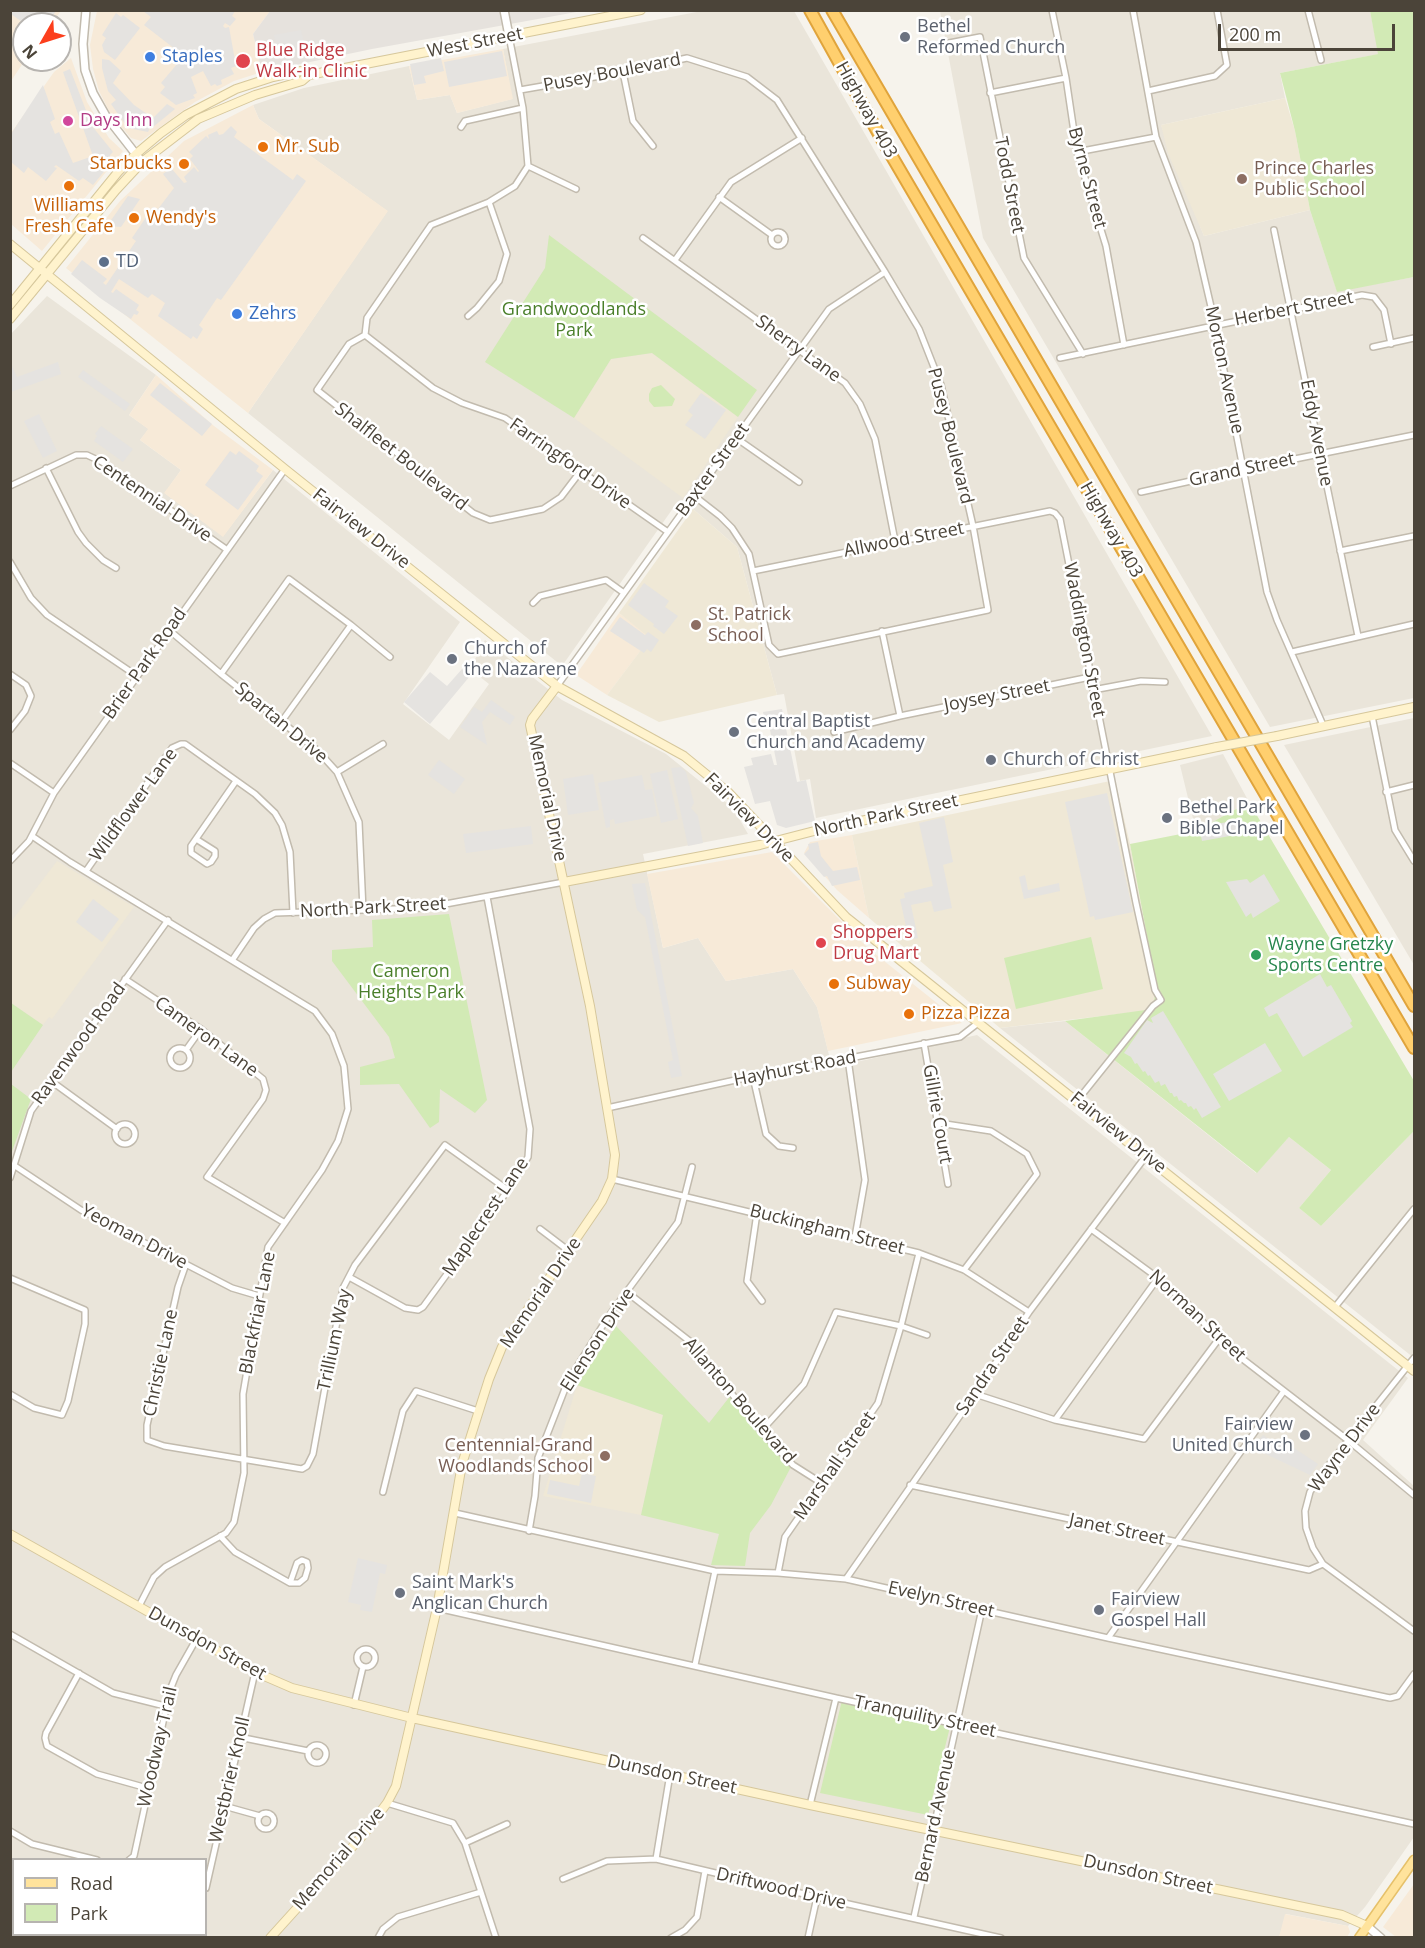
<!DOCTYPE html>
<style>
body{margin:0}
#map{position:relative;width:1425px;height:1948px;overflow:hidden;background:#f6f3ec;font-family:"Open Sans",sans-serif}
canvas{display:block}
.frame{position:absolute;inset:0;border:12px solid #4b4439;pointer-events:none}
.legend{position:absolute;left:12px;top:1858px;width:195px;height:78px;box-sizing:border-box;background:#fff;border:2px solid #b7b4b0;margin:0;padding:8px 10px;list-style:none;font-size:18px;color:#4b4439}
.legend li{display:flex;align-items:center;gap:12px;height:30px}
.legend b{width:30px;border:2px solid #b7b4b0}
.north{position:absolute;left:12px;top:12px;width:60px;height:60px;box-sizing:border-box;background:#fff;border:2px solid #b7b4b0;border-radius:50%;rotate:231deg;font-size:16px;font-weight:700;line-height:24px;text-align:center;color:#4b4439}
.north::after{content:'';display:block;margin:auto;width:21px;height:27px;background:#fc3f1d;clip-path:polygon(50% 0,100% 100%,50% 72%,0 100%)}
.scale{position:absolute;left:1218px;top:24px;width:177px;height:27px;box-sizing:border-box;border:3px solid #4b4439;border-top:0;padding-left:8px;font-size:18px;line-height:21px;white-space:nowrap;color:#4b4439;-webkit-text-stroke:4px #fff;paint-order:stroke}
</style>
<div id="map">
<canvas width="1425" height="1948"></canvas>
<div class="frame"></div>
<ul class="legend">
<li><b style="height:8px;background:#ffe39c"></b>Road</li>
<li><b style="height:16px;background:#d2eab5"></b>Park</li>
</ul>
<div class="north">N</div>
<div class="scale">200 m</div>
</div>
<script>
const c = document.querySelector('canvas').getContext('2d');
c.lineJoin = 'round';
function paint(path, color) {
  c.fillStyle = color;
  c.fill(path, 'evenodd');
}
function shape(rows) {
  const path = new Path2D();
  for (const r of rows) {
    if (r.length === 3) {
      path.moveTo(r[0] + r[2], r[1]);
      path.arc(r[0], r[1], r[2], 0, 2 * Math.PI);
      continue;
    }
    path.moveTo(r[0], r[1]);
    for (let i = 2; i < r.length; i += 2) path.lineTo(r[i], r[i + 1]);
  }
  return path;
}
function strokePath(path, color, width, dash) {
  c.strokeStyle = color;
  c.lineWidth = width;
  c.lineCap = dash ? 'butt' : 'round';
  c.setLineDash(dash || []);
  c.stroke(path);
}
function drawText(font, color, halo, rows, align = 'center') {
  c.font = font + ' "Open Sans",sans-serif';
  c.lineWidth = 5;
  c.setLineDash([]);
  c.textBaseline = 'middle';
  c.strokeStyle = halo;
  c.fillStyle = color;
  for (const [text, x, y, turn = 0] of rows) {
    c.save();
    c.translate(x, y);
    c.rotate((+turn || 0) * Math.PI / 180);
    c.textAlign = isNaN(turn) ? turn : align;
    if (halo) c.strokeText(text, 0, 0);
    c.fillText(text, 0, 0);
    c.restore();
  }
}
const residential = shape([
 [702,11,794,11,1212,736,816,818,810,779,800,781,784,694,777,695,737,547,693,509,676,504,562,666,248,413,387,211,259,119,253,105,304,88,409,66,417,100,450,95,457,113,512,99,503,49],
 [940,11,1370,11,1379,54,1280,73,1285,98,1161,125,1204,236,1310,210,1337,291,1414,277,1414,698,1270,727,983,238],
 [47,296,156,375,129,415,149,429,140,440,181,470,165,493,223,536,273,470,460,622,403,704,449,740,489,684,470,669,485,640,562,700,666,754,733,808,748,834,643,854,663,948,698,938,726,981,793,969,817,1007,829,1055,834,1067,977,1035,1408,1378,1363,1440,1414,1486,1414,1837,1365,1907,1348,1926,1286,1914,1279,1938,11,1937,10,335],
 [14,1860,206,1860,206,1934,14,1934],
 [1414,718,1414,965,1284,745],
 [1223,754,1249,802,1196,831,1180,765],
 [1065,1021,1256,1173,1289,1137,1331,1170,1299,1208,1321,1226,1414,1131,1414,1358,1000,1028]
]);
const commercial = shape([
 [11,11,61,11,51,24,24,24,25,60,11,81],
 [97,11,270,11,253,34,262,72,234,81,195,102,141,141,131,138,111,115,99,91,93,69,90,45],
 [503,49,513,99,457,113,450,95,417,100,409,66],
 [71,58,87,102,109,138,123,151,42,251,11,224,11,133,54,72],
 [253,105,259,119,388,211,248,413,66,268,120,201,184,141],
 [156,375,214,426,273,470,223,537,164,493,181,470,140,440,148,429,129,415],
 [619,613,651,637,607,695,576,675],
 [852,835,869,918,837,890,804,853,810,842],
 [772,852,869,949,962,1023,828,1051,817,1007,793,969,726,981,698,938,663,948,647,874],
 [1414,1884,1414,1937,1396,1937,1383,1927],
 [1285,1914,1348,1926,1350,1932,1347,1937,1279,1937]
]);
const industrial = shape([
 [270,11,582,11,372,49,262,72,253,34]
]);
const education = shape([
 [1285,98,1295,131,1310,210,1204,236,1168,153,1161,125],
 [652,353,738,417,683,498,574,418,611,359],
 [693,509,737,547,777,695,659,722,607,695,650,638,619,613],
 [1115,780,1130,844,1156,985,1153,1010,1000,1028,869,918,852,835],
 [57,861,134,907,52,1019,49,1017,43,1025,11,1003,10,923],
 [577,1385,663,1415,641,1515,543,1496]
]);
const green = shape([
 [1370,11,1414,11,1414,277,1337,292,1310,210,1295,131,1280,73,1378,54],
 [549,235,757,390,738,417,652,353,611,359,574,418,485,362,545,268],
 [661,385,675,399,672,406,654,407,649,401,649,394,652,388],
 [1249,802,1414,1081,1414,1131,1321,1226,1299,1208,1331,1170,1289,1137,1257,1173,1065,1021,1153,1009,1156,985,1130,844,1196,831],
 [449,914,487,1100,475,1113,440,1089,439,1122,430,1128,399,1084,360,1085,360,1067,395,1058,389,1037,332,961,332,950,373,947,372,920],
 [1091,937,1103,989,1016,1009,1004,958],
 [11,1003,43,1025,11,1072],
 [11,1084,31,1099,11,1154],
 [616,1326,709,1423,731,1395,792,1465,771,1505,750,1533,745,1566,711,1565,719,1534,641,1515,663,1415,577,1385],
 [842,1700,950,1727,928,1815,820,1793]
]);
const parking = shape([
 [11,10,56,10,56,11,47,24,25,24,11,14],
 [143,11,235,11,232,16,236,19,230,26,225,23,223,26,225,28,229,27,236,66,231,68,234,74,221,80,222,84,217,86,215,84,211,86,203,71,191,77,197,93,193,95,195,98,176,105,160,93,165,87,161,83,184,56,144,25,151,17],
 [116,13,121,17,123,15,140,28,115,60,104,52,102,45,106,38,102,35],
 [301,30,306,52,279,58,274,35],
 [502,51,507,76,449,87,444,62],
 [441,58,444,71,424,76,426,83,414,85,410,64],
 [102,59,109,60,121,71,113,83,134,105,150,116,149,120,151,120,167,104,175,109,153,127,150,128,148,132,128,128,111,104,116,100,108,91,102,68],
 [70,69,92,126,113,152,110,155,111,163,93,185,83,178,79,181,56,165,54,167,57,168,46,181,28,167,24,173,11,162,11,134,43,85,55,119,50,122,55,134,59,132,73,163,93,156,63,72],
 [231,126,237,132,234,137,293,180,297,174,306,181,221,300,217,298,199,325,203,329,197,339,193,336,191,339,158,316,165,303,152,294,148,298,119,279,111,292,113,293,116,289,139,305,136,310,139,312,137,315,134,314,131,319,100,298,71,274,82,260,107,279,103,283,106,285,136,241,132,238,153,207,158,209,174,188,163,174,171,168,184,183,187,182,184,177,194,167,198,172,199,171,190,159,193,156,189,152,206,136,209,139,208,135,217,131,219,135,223,134],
 [128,196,140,199,121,227,107,226],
 [10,362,17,377,58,362,61,374,11,392],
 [83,370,130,404,125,411,78,377],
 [160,383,212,424,202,436,150,395],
 [701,393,726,410,705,439,685,425,693,415,688,411],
 [39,414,57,451,43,458,24,421],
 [101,426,133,449,123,462,94,441,97,436,95,434],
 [230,451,236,455,239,451,259,466,256,471,263,476,238,510,205,485],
 [644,583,669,601,665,607,678,616,664,634,653,626,654,624,628,605],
 [620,617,645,635,648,632,659,640,651,652,647,649,644,653,610,631],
 [462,669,470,676,430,724,404,702,430,672,447,686],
 [491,700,515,717,510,725,490,712,482,722,487,745,460,727,474,707,482,712],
 [782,709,797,782,806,780,815,821,786,828,777,825,770,801,755,804,744,767,753,765,751,758,771,754,774,765,777,765,769,725,766,725,763,712],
 [439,760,465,779,454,794,428,775],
 [681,767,686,772,694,803,691,808,698,816,703,843,688,846,671,768],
 [667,770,678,819,661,823,650,774],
 [593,774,599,810,568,815,563,779],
 [642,775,645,790,652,789,657,816,615,824,614,819,610,820,610,827,606,828,598,783],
 [1107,793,1133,912,1095,920,1094,916,1090,917,1065,802],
 [944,817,953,862,943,865,952,908,934,912,931,901,911,905,918,938,909,940,900,899,905,898,904,893,933,886,919,823],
 [1239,820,1241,834,1202,841,1199,827],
 [531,826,533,844,466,853,463,834],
 [818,842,821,856,833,871,857,867,860,880,832,886,827,876,824,877,804,854,809,849,808,844],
 [1264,874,1280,901,1253,918,1251,913,1246,917,1226,882,1247,879,1250,883],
 [1025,875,1028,890,1059,883,1060,891,1024,899,1019,877],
 [645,883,682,1076,671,1078,668,1062,673,1060,645,917,637,910,632,884],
 [93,899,119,919,102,942,76,922],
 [1320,974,1327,987,1331,985,1352,1021,1350,1023,1353,1027,1303,1057,1277,1013,1269,1017,1264,1008],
 [1163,1011,1221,1107,1202,1118,1196,1108,1194,1110,1191,1106,1188,1107,1186,1103,1184,1103,1181,1100,1179,1101,1177,1096,1174,1097,1172,1093,1170,1093,1165,1084,1161,1086,1159,1081,1155,1083,1150,1075,1148,1076,1145,1071,1143,1072,1137,1063,1135,1064,1131,1057,1124,1053,1147,1020,1153,1023,1151,1018],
 [1265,1043,1282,1071,1229,1101,1213,1074],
 [1263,1435,1278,1445,1288,1444,1318,1464,1310,1475,1251,1447],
 [582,1473,596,1476,591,1503,547,1494,550,1480,579,1486],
 [358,1558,387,1565,385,1574,380,1573,372,1612,360,1610,361,1605,348,1602]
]);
const minor = shape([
 [1052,10,1066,78,1077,152,1106,246,1124,345],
 [1133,10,1156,137,1196,242,1215,324,1267,592,1277,620,1323,725],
 [1308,10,1321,60],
 [944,44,980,37,1024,258,1083,354],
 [623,72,633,121,653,146],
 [520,90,623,72,687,58,747,77,777,100,885,272,919,329,941,385,973,526,988,610,778,654,769,645,749,554,732,528,720,516,693,495],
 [1148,91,1215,76,1227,65,1217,10],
 [990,93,1066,78],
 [461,127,465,121,523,108],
 [1077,152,1156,137],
 [528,166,576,189],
 [719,197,772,235],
 [1274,230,1358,636],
 [778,239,7],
 [643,238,845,383,860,404,875,439,895,541],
 [675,260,731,182,802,138],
 [468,316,477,308,499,281,507,254,489,202],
 [365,335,349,344,317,390,473,513,490,520,543,509,561,497,580,472],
 [365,335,367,318,431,225,489,202,515,186,528,166,523,108,509,36],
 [365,335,433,388,462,403,505,418,668,532],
 [1373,347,1414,338],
 [1060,358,1362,295,1374,297,1384,310,1391,344],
 [736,438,799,482],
 [46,468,78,532,86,543,103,560,116,568],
 [10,486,76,455,87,455,102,462,226,549],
 [1141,492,1245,469,1414,435],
 [1340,551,1414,536],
 [10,562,31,598,47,615,137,676],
 [753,571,1050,511,1055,513,1060,519,1136,903,1155,990,1161,1000,1153,1006,1077,1101],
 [533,603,540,596,606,580,624,593],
 [169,630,221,674,317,750,337,772,359,822,363,910],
 [882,631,900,716],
 [1292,652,1414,624],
 [10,674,26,685,31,696,25,711,10,730],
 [221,674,289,579,351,625,390,657],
 [557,686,829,309,885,272],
 [1093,690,1141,681,1165,682],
 [1372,716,1395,830,1414,861],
 [282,721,351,625],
 [834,732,900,716,1090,677],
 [10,763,54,793],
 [337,772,383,744],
 [1386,792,1414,785],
 [32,836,70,862,315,1011,332,1034,344,1066,348,1109,338,1141,322,1170,268,1247,243,1394,244,1473,234,1522,226,1533,165,1567,154,1577,139,1606],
 [196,839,215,851,215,856,211,862,207,864,191,853,191,846,236,781],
 [10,861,29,841,54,793,285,469],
 [86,871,172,748,181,744,185,744,255,794,275,813,282,825,290,852,293,913],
 [233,959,254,928,264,919,275,913,424,908,564,882],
 [125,979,201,1029,263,1079,266,1090,263,1099,207,1177,285,1223],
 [924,1043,948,1184],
 [180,1058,10],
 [186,1050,201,1029],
 [848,1059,865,1180,855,1237],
 [753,1077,766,1134,779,1146,793,1148],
 [51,1081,117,1129],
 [607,1108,740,1079,960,1037,978,1023],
 [939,1123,991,1131,1027,1154,1037,1174,964,1270],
 [125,1134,10],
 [15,1166,81,1210,232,1288,259,1296],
 [10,1178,31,1111,168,920],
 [612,1179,919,1253,964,1270,1029,1312],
 [757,1213,747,1281,762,1301],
 [540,1229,569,1251],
 [1091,1229,1158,1278,1188,1304,1218,1340,1349,1441,1414,1495],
 [186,1264,178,1287,147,1425,147,1440,164,1446,302,1469,307,1466,313,1454,343,1288,355,1265,445,1145,508,1190],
 [349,1277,405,1308,418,1310,423,1307,508,1190,528,1157,530,1129,487,897],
 [10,1278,85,1310,85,1324,68,1401,62,1415,34,1408,10,1394],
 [628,1293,692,1343,761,1431,793,1465,823,1484],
 [1335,1307,1414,1209],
 [1414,1358,1320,1476,1310,1492,1305,1511,1306,1528,1313,1548,1323,1564,1414,1631],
 [975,1394,1055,1420,1144,1439,1218,1340],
 [1055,1420,1158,1278],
 [761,1431,804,1384,836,1312,901,1326,927,1335],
 [910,1485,1309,1570,1323,1564],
 [383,1492,403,1411,416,1391,478,1411],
 [455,1513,715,1571,778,1573,846,1579,1108,1638,1390,1698,1398,1696,1414,1674],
 [529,1531,535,1496,538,1458,568,1381,608,1317,678,1222,692,1167],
 [220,1536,235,1552,290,1583,299,1583,305,1578,308,1568,307,1562,302,1560,297,1563,290,1583],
 [778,1573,785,1537,878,1403,901,1326,919,1253],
 [846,1579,975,1394,1029,1312,1146,1156],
 [437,1608,836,1698,1414,1824],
 [10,1634,113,1693,165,1706],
 [1108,1638,1284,1391],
 [366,1658,9],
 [695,1665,715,1571],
 [79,1673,46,1733,45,1738,47,1746,97,1774,147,1788],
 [354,1705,363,1667],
 [239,1737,308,1751],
 [317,1754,9],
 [387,1803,453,1823,465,1843,496,1938],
 [810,1805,836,1698],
 [224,1806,260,1816],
 [266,1821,8],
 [10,1831,32,1844,97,1860],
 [465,1843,507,1824],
 [656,1859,670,1774],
 [129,1860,134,1856,170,1690,176,1675,197,1638],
 [563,1879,607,1861,656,1859,817,1897,1001,1938],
 [206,1888,255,1672],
 [914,1917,982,1609],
 [71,1934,73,1938],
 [10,1935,17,1938],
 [58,1938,59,1934],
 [169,1938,170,1934],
 [378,1938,383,1929,398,1917,481,1892],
 [671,1938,685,1930,697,1917,705,1871],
 [808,1938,817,1897]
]);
const tertiary = shape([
 [86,10,83,44,85,70,93,93,106,116,142,162],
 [504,10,509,36],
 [1367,1926,1381,1938]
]);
const secondary = shape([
 [10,244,285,469,557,686,684,756,728,792,846,917,1414,1371],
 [10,305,118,172,136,154,161,133,186,115,236,89,273,77,301,71,309,75],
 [10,319,116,190,142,162,198,119,255,95,302,81,309,75,641,10],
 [1277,736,1414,707],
 [564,882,760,845,822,829,1217,747],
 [10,1534,255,1672,292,1688,412,1718,810,1805,1342,1915,1367,1926],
 [270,1938,364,1834,387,1803,396,1786,437,1608,462,1464,489,1379,502,1347,602,1201,612,1179,615,1155,590,1006,530,725,532,719,557,686]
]);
const primary = shape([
 [1359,1938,1414,1860]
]);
const motorway = shape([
 [810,10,880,136,1414,1048],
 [832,10,1414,1006]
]);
const secondaryBridge = shape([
 [1217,747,1277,736]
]);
const markers = [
 [905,37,6,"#6b7280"],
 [150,57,6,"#3f7fe0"],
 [243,61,8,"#e0444e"],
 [68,121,6,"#d1479c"],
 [263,147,6,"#e8710a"],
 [184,164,6,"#e8710a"],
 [1242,179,6,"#8d6e63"],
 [69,186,6,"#e8710a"],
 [134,218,6,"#e8710a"],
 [104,262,6,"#5c6f8a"],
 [237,314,6,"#3f7fe0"],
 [696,625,6,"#8d6e63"],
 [452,659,6,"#6b7280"],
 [734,732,6,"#6b7280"],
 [991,760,6,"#6b7280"],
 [1167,818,6,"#6b7280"],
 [821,943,6,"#e0444e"],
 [1256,955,6,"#2e9e5b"],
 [834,984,6,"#e8710a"],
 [909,1014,6,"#e8710a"],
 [1305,1435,6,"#6b7280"],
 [605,1456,6,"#8d6e63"],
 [400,1593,6,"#6b7280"],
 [1099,1610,6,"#6b7280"]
];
const worshipNames = [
 ["Bethel",917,27],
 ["Reformed Church",917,48],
 ["Church of",464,649],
 ["the Nazarene",464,670],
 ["Central Baptist",746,722],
 ["Church and Academy",746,743],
 ["Church of Christ",1003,760],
 ["Bethel Park",1179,808],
 ["Bible Chapel",1179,829],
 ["Fairview",1293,1425,"right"],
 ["United Church",1293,1446,"right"],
 ["Saint Mark's",412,1583],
 ["Anglican Church",412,1604],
 ["Fairview",1111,1600],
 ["Gospel Hall",1111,1621]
];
const streetNames = [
 ["West Street",475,43,-11],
 ["Pusey Boulevard",612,73,-11],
 ["Highway 403",866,110,61],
 ["Byrne Street",1087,178,75],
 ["Todd Street",1009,185,79],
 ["Herbert Street",1294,309,-11],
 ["Sherry Lane",798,349,36],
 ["Morton Avenue",1224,370,78],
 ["Eddy Avenue",1316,433,79],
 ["Pusey Boulevard",950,436,76],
 ["Shalfleet Boulevard",401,457,38],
 ["Farringford Drive",570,464,35],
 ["Baxter Street",713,470,-54],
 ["Grand Street",1242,470,-12],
 ["Centennial Drive",152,499,34],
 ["Fairview Drive",361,529,38],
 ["Highway 403",1111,530,60],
 ["Allwood Street",904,540,-11],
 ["Waddington Street",1084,640,79],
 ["Brier Park Road",145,664,-55],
 ["Joysey Street",997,696,-11],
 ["Spartan Drive",281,723,40],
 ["Memorial Drive",547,798,78],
 ["Wildflower Lane",134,805,-54],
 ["North Park Street",886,816,-12],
 ["Fairview Drive",749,818,45],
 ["North Park Street",373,908,-3],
 ["Cameron Lane",206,1037,36],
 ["Ravenwood Road",79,1044,-54],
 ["Hayhurst Road",795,1069,-11],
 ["Gillrie Court",937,1114,80],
 ["Fairview Drive",1118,1133,39],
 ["Maplecrest Lane",486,1217,-56],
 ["Buckingham Street",827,1230,14],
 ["Yeoman Drive",134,1237,28],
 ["Memorial Drive",541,1293,-56],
 ["Blackfriar Lane",258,1313,-79],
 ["Norman Street",1197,1316,43],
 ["Trillium Way",335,1340,-78],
 ["Ellenson Drive",598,1340,-57],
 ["Christie Lane",161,1363,-78],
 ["Sandra Street",993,1366,-56],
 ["Allanton Boulevard",739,1401,49],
 ["Wayne Drive",1345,1448,-53],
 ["Marshall Street",835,1466,-55],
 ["Janet Street",1117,1530,12],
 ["Evelyn Street",941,1600,13],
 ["Dunsdon Street",207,1644,29],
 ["Tranquility Street",925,1717,12],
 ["Woodway Trail",158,1747,-77],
 ["Dunsdon Street",672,1775,12],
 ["Westbrier Knoll",230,1780,-77],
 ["Bernard Avenue",936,1816,-78],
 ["Memorial Drive",339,1859,-49],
 ["Dunsdon Street",1148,1875,12],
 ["Driftwood Drive",781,1889,13]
];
const healthNames = [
 ["Blue Ridge",256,51],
 ["Walk-in Clinic",256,72],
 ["Shoppers",833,933],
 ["Drug Mart",833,954]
];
const shopNames = [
 ["Staples",162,57],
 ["Zehrs",249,314]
];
const hotelNames = [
 ["Days Inn",80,121]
];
const foodNames = [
 ["Mr. Sub",275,147],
 ["Starbucks",172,164,"right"],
 ["Williams",69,206,"center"],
 ["Fresh Cafe",69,227,"center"],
 ["Wendy's",146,218],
 ["Subway",846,984],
 ["Pizza Pizza",921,1014]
];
const educationNames = [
 ["Prince Charles",1254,169],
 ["Public School",1254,190],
 ["St. Patrick",708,615],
 ["School",708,636],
 ["Centennial-Grand",593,1446,"right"],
 ["Woodlands School",593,1467,"right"]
];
const serviceNames = [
 ["TD",116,262]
];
const parkNames = [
 ["Grandwoodlands",574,310],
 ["Park",574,331],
 ["Cameron",411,972],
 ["Heights Park",411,993]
];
const leisureNames = [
 ["Wayne Gretzky",1268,945],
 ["Sports Centre",1268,966]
];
paint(residential, '#eae5da');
paint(commercial, '#f7ead8');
paint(industrial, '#e6e2dd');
paint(education, '#efe8d6');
paint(green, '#d2eab5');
paint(parking, '#e5e3e0');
strokePath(minor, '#c2bbae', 8);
strokePath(tertiary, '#c2bbae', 10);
strokePath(secondary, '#d6c79b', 10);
strokePath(primary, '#e6c16a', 11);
strokePath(motorway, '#e0a43c', 14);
strokePath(minor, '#fff', 5);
strokePath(tertiary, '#fff', 7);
strokePath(secondary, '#fff3cd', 8);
strokePath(primary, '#ffe39c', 8);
strokePath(motorway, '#ffcf6e', 10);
strokePath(secondaryBridge, '#d6c79b', 10, []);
strokePath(secondaryBridge, '#fff3cd', 8);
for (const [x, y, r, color] of markers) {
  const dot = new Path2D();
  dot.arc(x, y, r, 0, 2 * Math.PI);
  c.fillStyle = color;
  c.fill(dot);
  strokePath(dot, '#fff', 2);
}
drawText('18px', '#5b616d', '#fff', worshipNames, 'left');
drawText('18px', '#4b4439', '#fff', streetNames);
drawText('18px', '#be3a42', '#fff', healthNames, 'left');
drawText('18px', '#366cbe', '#fff', shopNames, 'left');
drawText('18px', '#b23c85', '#fff', hotelNames, 'left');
drawText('18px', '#c56008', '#fff', foodNames, 'left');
drawText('18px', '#785e54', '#fff', educationNames, 'left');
drawText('18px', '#4e5e75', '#fff', serviceNames, 'left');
drawText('18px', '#4a7f2a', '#fff', parkNames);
drawText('18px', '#27864d', '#fff', leisureNames, 'left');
</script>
